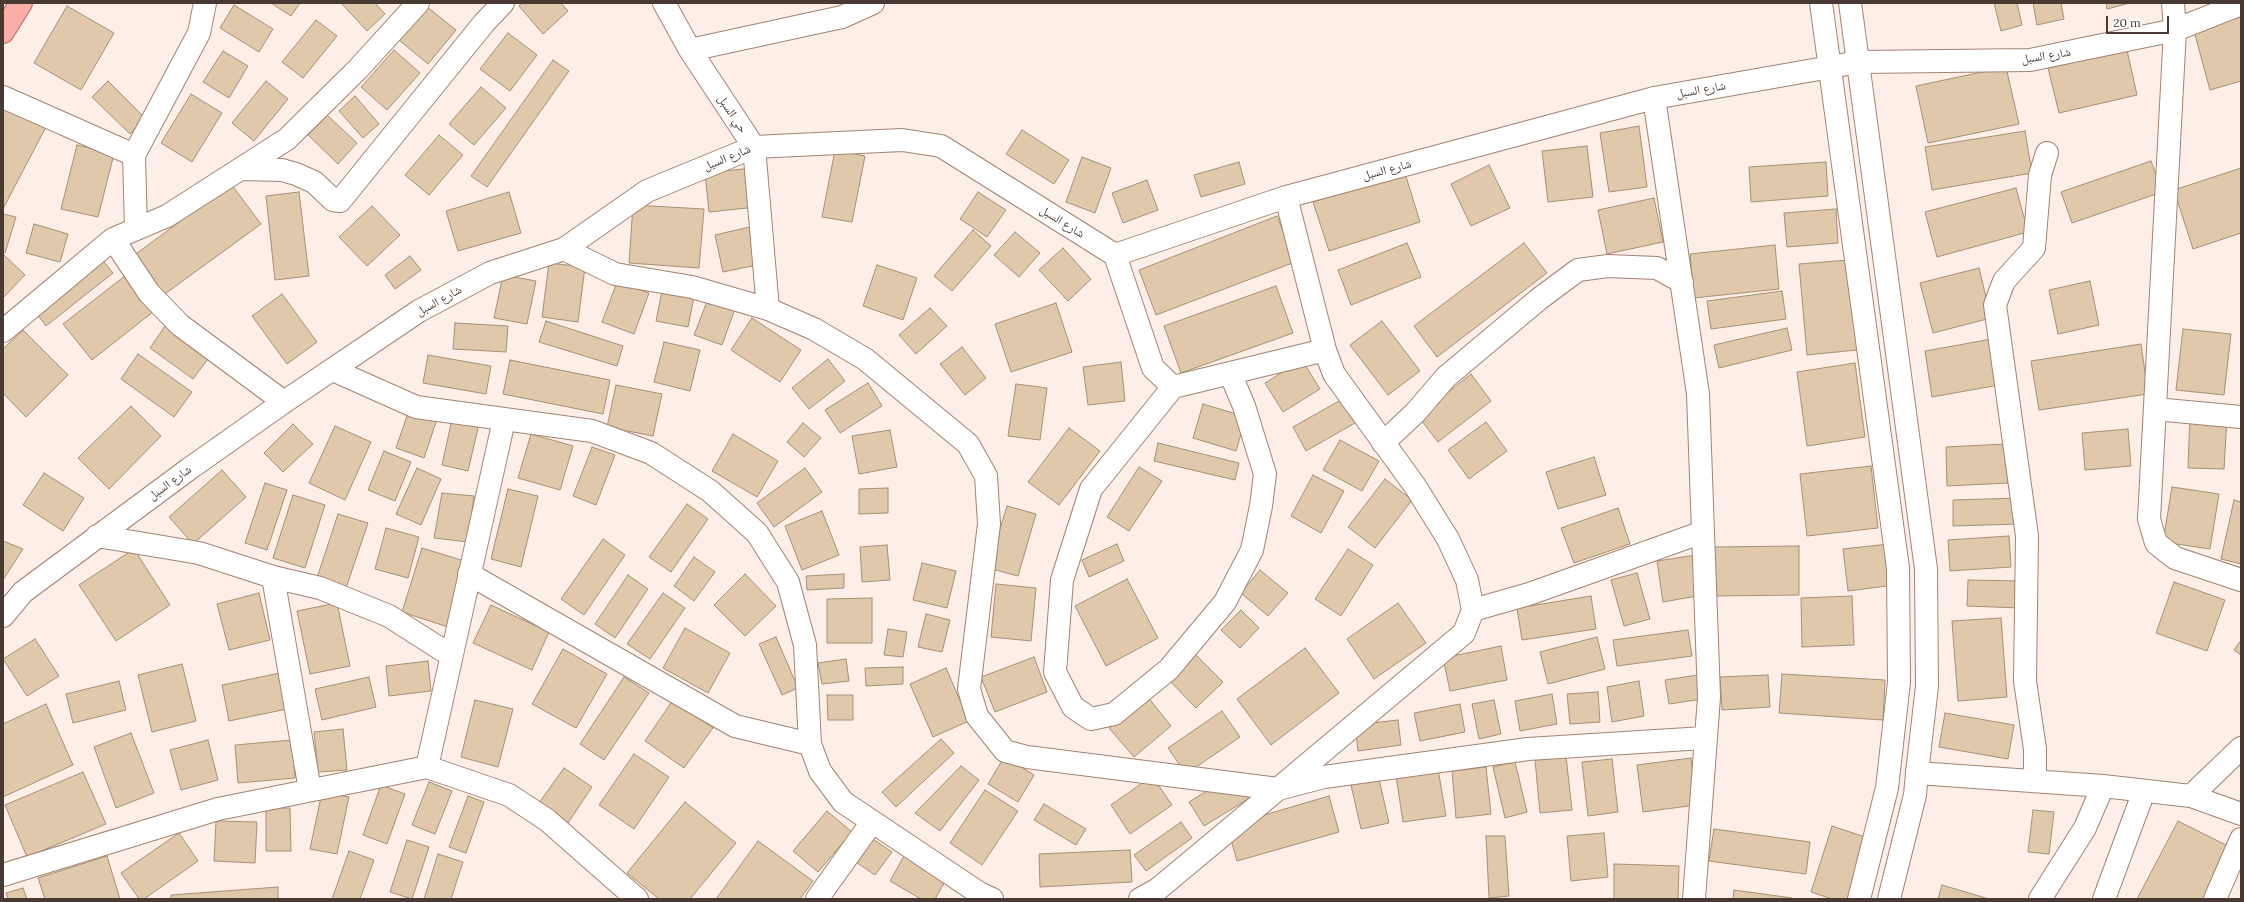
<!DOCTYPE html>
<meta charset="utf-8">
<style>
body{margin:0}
#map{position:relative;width:2244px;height:902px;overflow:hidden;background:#fdeee7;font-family:Lora,serif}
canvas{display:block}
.frame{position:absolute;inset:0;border:4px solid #483932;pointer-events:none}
.scale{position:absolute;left:2106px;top:16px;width:63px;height:18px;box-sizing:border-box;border:2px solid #483932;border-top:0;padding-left:5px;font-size:12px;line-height:14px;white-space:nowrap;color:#483932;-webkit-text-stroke:3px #fff;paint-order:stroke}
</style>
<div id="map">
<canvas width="2244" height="902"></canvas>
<div class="frame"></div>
<div class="scale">20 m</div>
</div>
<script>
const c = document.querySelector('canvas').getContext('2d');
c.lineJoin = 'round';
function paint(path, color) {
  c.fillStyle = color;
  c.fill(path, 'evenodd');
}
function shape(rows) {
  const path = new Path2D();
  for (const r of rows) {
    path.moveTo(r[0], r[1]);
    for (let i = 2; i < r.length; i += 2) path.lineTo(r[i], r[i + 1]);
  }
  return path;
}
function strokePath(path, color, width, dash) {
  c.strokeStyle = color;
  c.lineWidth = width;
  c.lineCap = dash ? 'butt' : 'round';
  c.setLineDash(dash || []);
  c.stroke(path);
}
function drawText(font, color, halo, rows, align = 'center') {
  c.font = font + ' Lora,"Noto Naskh Arabic",serif';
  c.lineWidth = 3;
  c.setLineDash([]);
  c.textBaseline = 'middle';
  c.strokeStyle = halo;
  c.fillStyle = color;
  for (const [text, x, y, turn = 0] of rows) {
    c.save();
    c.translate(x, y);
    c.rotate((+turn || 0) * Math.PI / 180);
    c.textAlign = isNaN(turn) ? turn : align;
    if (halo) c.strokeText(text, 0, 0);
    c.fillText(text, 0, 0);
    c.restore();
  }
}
const building = shape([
 [271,3,300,3,291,16,271,3],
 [341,3,375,3,385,14,367,31,341,3],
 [522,3,561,3,568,11,543,34,519,6,522,3],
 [1994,3,2017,3,2022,25,2001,31,1994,3],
 [2033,3,2061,3,2064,19,2037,25,2033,3],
 [2106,3,2130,3,2107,9,2106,3],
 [234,5,273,29,259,52,220,28,234,5],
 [67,6,114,33,81,90,34,63,67,6],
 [426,6,456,30,428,64,399,40,426,6],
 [2241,17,2241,81,2210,90,2194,31,2241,17],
 [316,20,337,36,303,78,282,62,316,20],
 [508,33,537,55,510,91,480,69,508,33],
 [394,50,420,73,387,110,361,87,394,50],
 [2127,50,2137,95,2059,113,2048,68,2127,50],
 [223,51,248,66,229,98,203,82,223,51],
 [553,60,569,71,487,187,471,176,553,60],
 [2006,67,2019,124,1928,143,1916,86,2006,67],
 [108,81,145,118,130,134,92,97,108,81],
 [266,81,288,99,254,141,232,123,266,81],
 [481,87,506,108,474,145,449,124,481,87],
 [191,94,222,113,192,162,161,143,191,94],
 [355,96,379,124,363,138,339,111,355,96],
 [3,106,47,125,3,209,3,106],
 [327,115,357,143,338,164,308,135,327,115],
 [1639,126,1647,187,1609,192,1600,133,1639,126],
 [1022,130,1069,160,1054,184,1006,154,1022,130],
 [2025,131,2032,173,1932,190,1925,147,2025,131],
 [439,135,463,155,429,195,405,175,439,135],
 [77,145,114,154,98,217,61,209,77,145],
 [1587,146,1593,197,1548,202,1542,151,1587,146],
 [835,150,865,156,852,222,822,217,835,150],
 [1082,157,1111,168,1095,213,1066,202,1082,157],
 [2151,161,2162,192,2072,223,2061,192,2151,161],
 [1239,162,1245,184,1201,197,1194,175,1239,162],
 [1826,162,1828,196,1751,202,1749,167,1826,162],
 [1489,165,1510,208,1471,226,1451,184,1489,165],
 [753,168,757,207,709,212,705,173,753,168],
 [2241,168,2241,233,2193,249,2174,190,2241,168],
 [1405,173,1420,222,1329,251,1313,202,1405,173],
 [1147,180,1158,210,1123,223,1112,193,1147,180],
 [231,184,261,224,158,299,129,259,231,184],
 [2016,188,2028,232,1937,257,1925,212,2016,188],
 [299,192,309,276,275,280,266,196,299,192],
 [509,192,521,233,458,251,446,211,509,192],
 [978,192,1006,210,987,237,960,219,978,192],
 [1654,198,1663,242,1607,254,1598,210,1654,198],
 [633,205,704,209,699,268,629,263,633,205],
 [372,206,400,235,367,266,339,237,372,206],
 [1836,209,1838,243,1787,247,1784,213,1836,209],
 [3,214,16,217,5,253,3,252,3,214],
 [1277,216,1295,262,1156,315,1139,270,1277,216],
 [34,224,68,234,60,262,26,253,34,224],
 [754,226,762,264,723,272,715,235,754,226],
 [973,230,991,246,952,291,934,276,973,230],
 [1015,232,1040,253,1019,277,994,255,1015,232],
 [1407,243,1421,277,1351,305,1338,270,1407,243],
 [1524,243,1547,273,1437,357,1414,326,1524,243],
 [1775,245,1779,289,1694,298,1690,254,1775,245],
 [1063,248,1091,279,1068,301,1039,270,1063,248],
 [3,254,25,275,3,298,3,254],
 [410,256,421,270,395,289,385,275,410,256],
 [100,257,113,273,46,326,34,310,100,257],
 [1849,260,1857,350,1807,355,1799,264,1849,260],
 [549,263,585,267,578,322,542,317,549,263],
 [877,265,917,278,903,320,863,306,877,265],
 [1979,268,1991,318,1933,333,1920,283,1979,268],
 [130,272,158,308,92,360,63,324,130,272],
 [503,275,536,281,527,324,494,318,503,275],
 [2090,281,2099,325,2058,334,2049,290,2090,281],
 [617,282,649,293,634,334,602,322,617,282],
 [1276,286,1293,333,1181,373,1164,326,1276,286],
 [662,291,694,297,688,327,656,321,662,291],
 [1782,291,1786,319,1711,329,1707,301,1782,291],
 [282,294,317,342,287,364,252,316,282,294],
 [708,299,735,309,722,345,694,335,708,299],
 [1056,303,1072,352,1011,372,995,324,1056,303],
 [930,308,947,326,916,354,899,335,930,308],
 [752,318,801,350,780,382,731,350,752,318],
 [169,320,213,352,193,379,150,348,169,320],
 [546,321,623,346,617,366,539,342,546,321],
 [1382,321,1420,371,1388,395,1350,345,1382,321],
 [455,323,508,326,506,352,453,349,455,323],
 [1787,328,1792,350,1719,368,1714,345,1787,328],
 [2183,329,2231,334,2224,395,2176,390,2183,329],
 [23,330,68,375,26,417,3,393,3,349,23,330],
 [1992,339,1999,385,1932,397,1925,351,1992,339],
 [664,342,700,350,690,391,654,382,664,342],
 [2141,344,2148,394,2039,410,2031,361,2141,344],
 [962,347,986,378,965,395,940,364,962,347],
 [138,354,192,392,174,417,121,379,138,354],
 [428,355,491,366,486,394,423,383,428,355],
 [828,359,845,381,809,409,792,388,828,359],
 [510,360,610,380,603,414,503,394,510,360],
 [1302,360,1320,389,1283,412,1265,383,1302,360],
 [1121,362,1125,401,1088,405,1083,367,1121,362],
 [1855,363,1865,437,1807,446,1797,372,1855,363],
 [1471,374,1491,401,1438,442,1418,416,1471,374],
 [868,383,882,406,840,433,825,410,868,383],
 [1016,384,1047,388,1040,440,1008,436,1016,384],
 [616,385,662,394,653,436,607,427,616,385],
 [1348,396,1362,419,1306,451,1293,427,1348,396],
 [1203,404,1246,417,1236,451,1193,438,1203,404],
 [131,406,161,436,109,489,78,458,131,406],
 [409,410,437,419,424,458,396,448,409,410],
 [2190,415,2227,417,2224,469,2188,468,2190,415],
 [452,419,479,424,468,471,442,465,452,419],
 [1486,422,1507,451,1469,479,1448,450,1486,422],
 [803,423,821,438,804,457,787,442,803,423],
 [293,424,313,444,283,472,264,453,293,424],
 [335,426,371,442,345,500,309,483,335,426],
 [1069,428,1100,451,1059,505,1028,482,1069,428],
 [2128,429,2131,466,2085,470,2082,433,2128,429],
 [890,430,897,467,859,474,852,436,890,430],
 [531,434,573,446,560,490,518,478,531,434],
 [733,434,778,461,757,497,712,471,733,434],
 [1340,440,1379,461,1362,491,1323,470,1340,440],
 [1158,443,1239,463,1235,480,1154,461,1158,443],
 [2006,444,2008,483,1947,486,1946,447,2006,444],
 [592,447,615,455,596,505,573,496,592,447],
 [384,451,411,462,395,501,368,490,384,451],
 [1594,457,1606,495,1558,509,1546,472,1594,457],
 [1871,466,1878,528,1807,536,1800,474,1871,466],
 [1139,467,1162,481,1129,531,1107,517,1139,467],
 [417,468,441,479,421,525,396,514,417,468],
 [805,468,822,492,774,527,757,503,805,468],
 [222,470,246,497,193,544,169,517,222,470],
 [44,473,84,498,63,531,23,505,44,473],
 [1313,475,1344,491,1321,533,1291,516,1313,475],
 [1385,479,1412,500,1375,548,1348,527,1385,479],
 [265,483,287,490,267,550,245,543,265,483],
 [2172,487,2219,494,2210,549,2163,542,2172,487],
 [888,488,888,513,859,514,859,489,888,488],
 [508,489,538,496,521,567,491,559,508,489],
 [442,493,474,496,468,542,434,538,442,493],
 [293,495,325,505,305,568,273,558,293,495],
 [2019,498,2020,524,1953,526,1953,500,2019,498],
 [2234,500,2241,502,2241,564,2221,559,2234,500],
 [687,504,708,519,671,572,649,557,687,504],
 [1007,506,1036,514,1018,576,988,568,1007,506],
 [1618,508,1630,544,1574,563,1561,528,1618,508],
 [822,511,839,555,802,570,785,526,822,511],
 [338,514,368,523,346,588,317,578,338,514],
 [386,528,419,537,408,578,375,569,386,528],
 [2009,536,2011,567,1950,571,1948,540,2009,536],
 [603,539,625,555,584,615,561,599,603,539],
 [3,541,23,549,3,580,3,541],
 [1117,544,1124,561,1089,577,1082,560,1117,544],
 [1889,544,1894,585,1848,591,1843,549,1889,544],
 [887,545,890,580,862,582,860,547,887,545],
 [1799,546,1799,595,1713,596,1713,547,1799,546],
 [422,548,471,563,451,628,402,612,422,548],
 [134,549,170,605,116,641,79,585,134,549],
 [1348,549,1373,565,1341,616,1315,599,1348,549],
 [1696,555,1703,595,1663,602,1657,561,1696,555],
 [694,557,715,572,694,601,674,586,694,557],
 [922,563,956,571,947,608,913,600,922,563],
 [1260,570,1288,593,1268,616,1241,593,1260,570],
 [1637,573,1650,619,1624,626,1611,580,1637,573],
 [745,574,776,606,745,636,714,605,745,574],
 [844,574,844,588,807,590,806,576,844,574],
 [628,575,648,589,615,638,595,624,628,575],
 [1127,579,1158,638,1106,666,1075,606,1127,579],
 [1968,580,2021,581,2020,608,1967,606,1968,580],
 [2174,582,2225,600,2207,651,2156,633,2174,582],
 [996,584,1036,588,1031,641,991,637,996,584],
 [259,593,270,640,229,650,217,604,259,593],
 [663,593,685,608,650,659,627,644,663,593],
 [1591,596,1596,629,1522,640,1517,608,1591,596],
 [1852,596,1854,645,1802,647,1801,598,1852,596],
 [872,598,872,643,827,643,827,599,872,598],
 [337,603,350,666,310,674,297,611,337,603],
 [1398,603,1426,643,1374,679,1347,639,1398,603],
 [491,605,549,632,532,670,473,643,491,605],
 [1241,610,1259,628,1240,648,1221,630,1241,610],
 [926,614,950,620,942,652,918,647,926,614],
 [2001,618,2007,697,1958,701,1952,621,2001,618],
 [685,628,730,653,708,693,663,668,685,628],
 [888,629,907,632,903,657,884,655,888,629],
 [1688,630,1692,656,1617,666,1613,640,1688,630],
 [776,637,798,688,782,695,759,644,776,637],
 [1597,637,1605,669,1548,684,1540,652,1597,637],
 [35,639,59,676,27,696,3,659,35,639],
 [2241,640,2241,655,2234,650,2241,640],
 [1501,646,1507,680,1450,691,1443,658,1501,646],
 [1305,648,1339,693,1271,745,1237,699,1305,648],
 [563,649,607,674,576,728,532,704,563,649],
 [1192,651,1223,682,1196,708,1166,677,1192,651],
 [1034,657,1047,692,995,712,981,677,1034,657],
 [846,659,849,681,822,684,818,663,846,659],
 [428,661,431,691,389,696,386,666,428,661],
 [182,664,196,721,152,732,138,675,182,664],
 [903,667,903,684,866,686,865,668,903,667],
 [946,668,969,721,933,737,910,684,946,668],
 [280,673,287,709,229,721,222,685,280,673],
 [1782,674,1885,680,1883,720,1779,713,1782,674],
 [1698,675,1702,699,1669,704,1665,680,1698,675],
 [1768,675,1770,707,1722,710,1720,677,1768,675],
 [369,677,376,707,322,720,315,689,369,677],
 [624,677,649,693,604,760,580,744,624,677],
 [119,681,126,710,73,723,66,694,119,681],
 [1639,681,1644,716,1612,722,1607,687,1639,681],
 [1598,692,1600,722,1570,724,1567,694,1598,692],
 [1552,694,1557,724,1520,731,1515,701,1552,694],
 [827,695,853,695,853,720,828,720,827,695],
 [1147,696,1171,726,1134,757,1109,728,1147,696],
 [475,700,513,709,498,767,461,757,475,700],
 [673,700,713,728,684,768,645,741,673,700],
 [1494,700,1501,734,1479,739,1472,704,1494,700],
 [46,704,73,765,3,797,3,724,46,704],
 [1460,704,1465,732,1420,741,1414,713,1460,704],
 [1222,711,1240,737,1186,774,1168,748,1222,711],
 [1945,713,2014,725,2008,759,1939,747,1945,713],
 [1398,720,1401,745,1358,751,1355,725,1398,720],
 [343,729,347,770,318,772,314,732,343,729],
 [131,733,154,793,116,808,94,747,131,733],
 [941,739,954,753,896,807,882,792,941,739],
 [208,740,218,780,181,790,170,750,208,740],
 [292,740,295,778,238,783,235,745,292,740],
 [634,754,669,777,634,829,599,805,634,754],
 [1566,756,1572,810,1540,813,1535,760,1566,756],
 [1004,757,1034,775,1018,802,988,784,1004,757],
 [1691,758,1696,805,1643,812,1637,765,1691,758],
 [1612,759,1618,812,1588,816,1582,762,1612,759],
 [1515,762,1527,812,1505,818,1493,767,1515,762],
 [961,766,979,780,940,831,915,813,961,766],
 [1486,767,1491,814,1456,818,1452,771,1486,767],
 [564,768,592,787,568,823,539,803,564,768],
 [1438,769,1446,816,1403,822,1396,776,1438,769],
 [83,772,106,824,27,857,5,805,83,772],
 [1238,772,1253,796,1204,826,1189,802,1238,772],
 [1152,776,1172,805,1130,834,1111,805,1152,776],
 [1379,779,1389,823,1361,829,1351,785,1379,779],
 [429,782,452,791,435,834,412,825,429,782],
 [381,785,405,794,387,844,363,835,381,785],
 [985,790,1018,811,982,865,950,843,985,790],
 [322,792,349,797,337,854,310,849,322,792],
 [468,796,484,802,466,853,449,847,468,796],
 [1329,796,1339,832,1237,861,1227,826,1329,796],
 [685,802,736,843,690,899,659,899,627,873,685,802],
 [1044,804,1086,829,1076,845,1034,820,1044,804],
 [266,808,290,808,291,851,266,851,266,808],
 [2033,810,2054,812,2049,854,2028,852,2033,810],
 [827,811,852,832,818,872,793,851,827,811],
 [216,821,257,822,255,863,214,861,216,821],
 [2178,821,2230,847,2203,899,2137,899,2178,821],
 [1181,822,1192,838,1146,871,1134,855,1181,822],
 [1832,826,1868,838,1848,899,1832,899,1811,892,1832,826],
 [1714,829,1810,842,1806,874,1709,861,1714,829],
 [179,833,198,861,144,899,139,899,121,873,179,833],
 [1604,833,1608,877,1571,881,1567,836,1604,833],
 [1486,836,1505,836,1509,896,1489,898,1486,836],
 [870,837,892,852,875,875,853,860,870,837],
 [407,840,429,847,412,899,390,892,407,840],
 [758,841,813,881,800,899,716,899,758,841],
 [1130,850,1132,882,1040,887,1039,854,1130,850],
 [349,851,374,860,360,899,332,899,349,851],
 [438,854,463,862,451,899,424,899,438,854],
 [107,856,120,899,45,899,38,878,107,856],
 [904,856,946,880,935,899,921,899,890,881,904,856],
 [1614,864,1679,866,1678,899,1614,899,1614,864],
 [1942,885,1989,899,1938,899,1942,885],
 [278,887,278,899,171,899,171,895,278,887],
 [23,888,27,899,8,899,6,893,23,888],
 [1734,890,1792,898,1792,899,1733,899,1734,890]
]);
const minor = shape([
 [664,3,690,50,754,147,768,309],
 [2173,3,2175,30,2149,519,2156,543,2175,558,2241,580],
 [690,50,842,17,873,3],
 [3,97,134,155],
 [1654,98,1698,394,1703,532],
 [241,169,282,170,296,174,314,182,333,200,340,201,484,23,503,3],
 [136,229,134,155,199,33,205,3],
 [113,239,149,293,180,325,284,402],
 [564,249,615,274,692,287,768,309,814,329,865,359,968,444,986,476,989,524,969,689,977,716,1005,751,1027,757,1278,789,1464,633,1473,610,1467,580,1448,539,1415,486,1334,374,1325,350,1286,197],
 [1115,255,1153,368,1173,387,1325,350],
 [3,331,113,239,167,216,287,139,358,69,418,3],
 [333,370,416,407,592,431,651,453,710,491,757,533,788,582,805,645,810,744,820,771,843,802,979,893,992,899],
 [1173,387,1091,489,1062,580,1055,672,1073,707,1091,719,1114,714,1169,669,1225,602,1252,550,1261,506,1265,474,1244,406,1230,373],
 [2155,409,2241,417],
 [1383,443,1415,413,1446,377,1539,299,1578,270,1608,266,1657,268,1682,282],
 [97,536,199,553,273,577,320,588,389,616,450,655],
 [469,574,735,726,810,744],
 [273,577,310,790],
 [1473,610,1529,594,1703,532,1709,697,1694,899],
 [3,616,23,592,189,469,284,402,419,311,490,273,564,249,647,191,754,147,902,140,941,146,1115,255,1286,197,1654,98,1859,62,2030,60,2175,30,2241,4],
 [427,767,504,420],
 [1917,773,2103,786,2191,796,2241,814],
 [2035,780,2035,749,2025,681,2027,536,1995,305,2004,281,2034,248,2040,175,2047,153],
 [2191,796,2241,748],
 [3,875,218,809,427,767,509,795,547,820,637,899],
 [817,899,872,822],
 [1140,899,1158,889,1278,789,1324,777,1528,749,1704,738],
 [2040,899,2085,828,2103,786],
 [2104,899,2144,791],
 [2215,899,2241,839]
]);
const secondary = shape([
 [1821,3,1898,568,1899,682,1887,788,1859,899],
 [1850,3,1926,569,1927,686,1917,773,1915,795,1889,899]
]);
const primary = shape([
 [3,32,21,3]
]);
const streetNames = [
 ["شارع السبل",2046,56,-9],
 ["شارع السبل",1701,90,-10],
 ["حي السبل",732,114,56],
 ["شارع السبل",727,158,-22],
 ["شارع السبل",1387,170,-15],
 ["شارع السبل",1062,222,32],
 ["شارع السبل",439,301,-29],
 ["شارع السبل",170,483,-36]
];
paint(building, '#e0c8aa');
strokePath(building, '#a69074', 1);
strokePath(minor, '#a38371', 24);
strokePath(secondary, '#a38371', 24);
strokePath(primary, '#bb6158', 24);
strokePath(minor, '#fff', 22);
strokePath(secondary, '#fff', 22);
strokePath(primary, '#fbada7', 22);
drawText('12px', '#483932', '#fff', streetNames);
</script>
